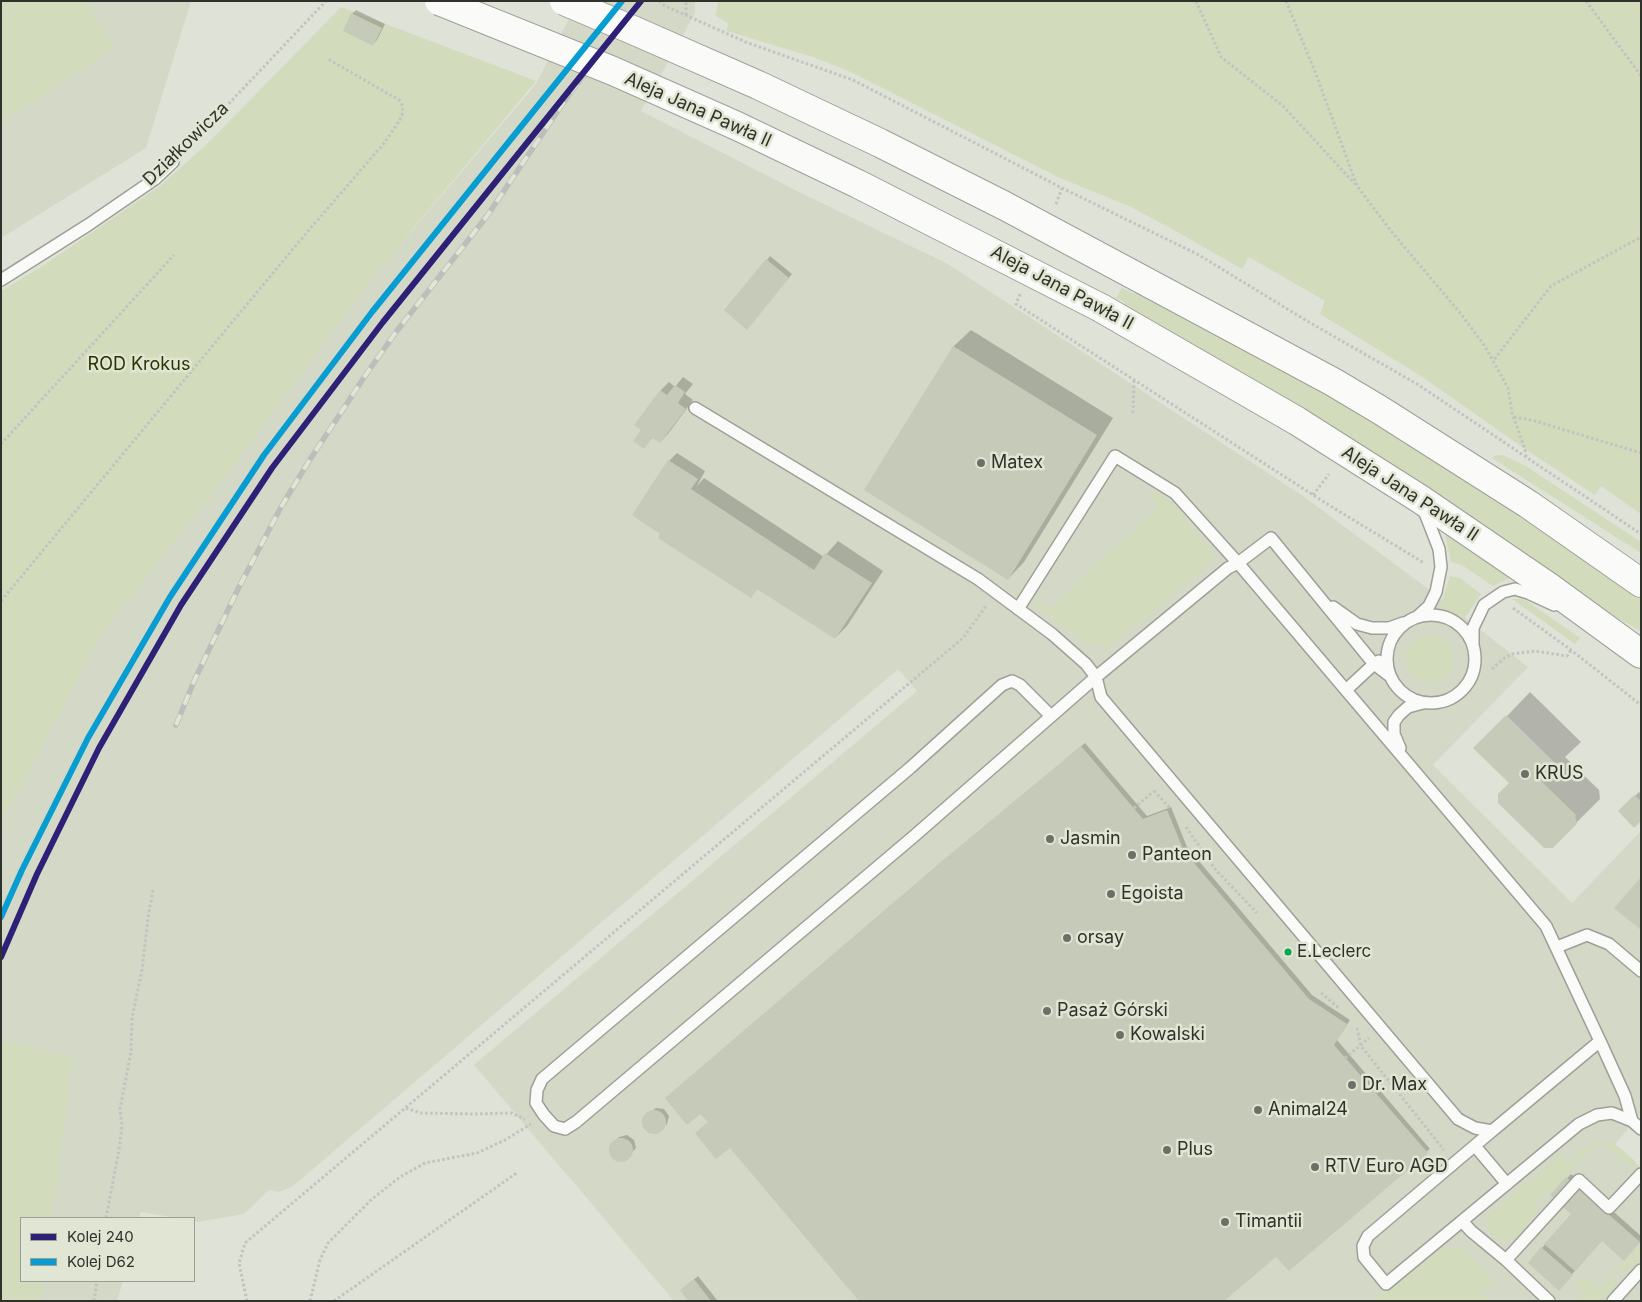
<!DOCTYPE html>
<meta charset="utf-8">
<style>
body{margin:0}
#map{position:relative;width:1642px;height:1302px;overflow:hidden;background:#dfe2d7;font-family:Inter,sans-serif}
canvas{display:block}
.frame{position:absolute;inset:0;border:2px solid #2f322a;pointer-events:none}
.legend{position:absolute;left:20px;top:1217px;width:175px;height:65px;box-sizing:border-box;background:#e0e6d3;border:1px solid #999e8f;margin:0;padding:6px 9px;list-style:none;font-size:15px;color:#2f322a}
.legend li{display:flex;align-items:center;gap:10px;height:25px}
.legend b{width:25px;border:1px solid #999e8f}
</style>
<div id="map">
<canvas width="1642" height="1302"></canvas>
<div class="frame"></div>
<ul class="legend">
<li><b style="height:6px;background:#2e2076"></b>Kolej 240</li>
<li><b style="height:6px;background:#079dd2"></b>Kolej D62</li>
</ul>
</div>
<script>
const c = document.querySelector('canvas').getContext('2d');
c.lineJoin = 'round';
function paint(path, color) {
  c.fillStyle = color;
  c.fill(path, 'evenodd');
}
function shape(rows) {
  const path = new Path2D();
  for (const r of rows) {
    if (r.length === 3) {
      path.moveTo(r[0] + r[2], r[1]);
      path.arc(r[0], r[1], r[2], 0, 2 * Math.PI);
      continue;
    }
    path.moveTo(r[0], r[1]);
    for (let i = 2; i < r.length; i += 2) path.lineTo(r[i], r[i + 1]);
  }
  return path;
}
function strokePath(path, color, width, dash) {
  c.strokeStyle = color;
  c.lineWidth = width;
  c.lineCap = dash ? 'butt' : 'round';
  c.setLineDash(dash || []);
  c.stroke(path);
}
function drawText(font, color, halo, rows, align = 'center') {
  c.font = font + ' Inter,sans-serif';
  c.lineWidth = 5;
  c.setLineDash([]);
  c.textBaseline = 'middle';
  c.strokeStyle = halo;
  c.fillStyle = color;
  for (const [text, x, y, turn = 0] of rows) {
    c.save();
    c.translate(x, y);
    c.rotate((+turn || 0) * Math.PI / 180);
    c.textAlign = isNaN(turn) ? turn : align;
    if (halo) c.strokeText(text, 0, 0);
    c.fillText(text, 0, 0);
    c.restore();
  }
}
const built = shape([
 [1,1,191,1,146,148,1,238],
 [578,1,695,1,695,13,641,111,801,193,948,264,1303,496,1423,585,1528,667,1433,765,1572,903,1641,831,1641,1113,1614,1146,1641,1168,1641,1301,1490,1301,1482,1294,1444,1248,1373,1301,674,1301,474,1065,917,691,898,669,293,1186,280,1192,269,1190,244,1214,198,1222,194,1221,194,1218,177,1218,141,1212,139,1218,21,1218,21,1281,123,1281,117,1301,1,1301,1,823,103,632,229,472,376,273,536,84]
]);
const green = shape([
 [3,1,85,1,115,47,1,122,1,3],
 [718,1,1641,1,1641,514,1601,486,1595,495,1525,449,1421,376,1320,314,1325,301,1249,257,1242,269,1174,230,1131,207,1058,177,851,72,813,57,727,31,728,23,716,16],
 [341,7,536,81,376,273,229,472,103,632,1,823,1,291,44,265,160,186,208,143],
 [1122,288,1134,294,1136,291,1326,393,1374,421,1521,514,1641,599,1641,631,1614,616,1449,503,1303,409,1123,306,1125,302,1116,298],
 [1496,455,1502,455,1524,465,1641,542,1641,553,1492,458],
 [1155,492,1167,499,1190,524,1213,553,1215,556,1214,560,1114,643,1105,647,1093,646,1038,609,1036,606,1036,601,1038,598,1050,609,1158,507,1148,495],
 [1445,533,1446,533,1512,577,1493,586,1462,565,1451,562],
 [1450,576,1460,578,1481,594,1464,619,1450,611,1440,608],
 [1512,599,1521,599,1527,601,1580,638,1575,644],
 [1430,658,24],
 [5,1041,73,1058,52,1218,21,1218,21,1281,43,1281,41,1301,1,1301,1,1050],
 [1599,1141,1612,1143,1619,1147,1636,1162,1635,1164,1629,1166,1606,1145,1602,1144,1592,1147,1552,1193,1547,1189,1535,1203,1539,1207,1520,1234,1518,1234,1514,1239,1507,1241,1496,1238,1492,1235,1488,1228,1488,1220,1490,1214,1561,1154,1567,1162,1587,1146],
 [1641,1243,1641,1256,1624,1274,1618,1268],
 [1444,1248,1461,1248,1494,1281,1482,1294,1490,1301,1373,1301],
 [1615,1272,1617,1273,1612,1279,1617,1283,1601,1300,1576,1301,1584,1292,1574,1284,1582,1276,1595,1286,1601,1287]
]);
const shadow = shape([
 [356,10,385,24,377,40,373,44,344,31,352,14],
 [770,256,792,274,750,324,767,260],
 [971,330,1113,418,1024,562,1008,579,866,490,954,346],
 [683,377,693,384,685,394,693,400,668,434,660,442,653,437,644,447,643,430,636,425,661,390,669,382,675,387],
 [677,453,705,471,697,486,704,478,824,557,838,541,883,571,847,626,835,638,758,588,751,596,662,533,669,461],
 [1530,692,1581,742,1565,757,1599,790,1600,799,1553,846,1511,783,1507,716],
 [1085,743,1147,816,1171,807,1187,847,1312,995,1350,1020,1337,1040,1430,1149,1276,1255,709,1121,948,858],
 [1639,792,1641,794,1641,819,1620,811],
 [656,1108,664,1109,669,1116,667,1124,655,1132,647,1130,643,1124,645,1116],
 [627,1135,634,1140,636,1148,626,1159,618,1160,612,1155,611,1148,619,1137],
 [1571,1174,1641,1236,1641,1241,1624,1259,1602,1240,1559,1289,1542,1248,1572,1214,1552,1195],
 [698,1276,717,1300,715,1301,690,1301,685,1287]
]);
const building = shape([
 [351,13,382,28,373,46,343,31],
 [766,259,789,278,747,330,724,310],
 [953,346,1097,435,1008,580,864,490],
 [675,385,685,392,678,403,686,409,660,443,652,438,644,449,633,441,641,430,634,425,660,390,667,395],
 [668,460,698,479,691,489,814,570,825,553,872,583,835,639,757,589,751,598,658,538,660,534,632,515],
 [1506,715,1558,766,1542,782,1576,815,1575,816,1577,824,1553,848,1544,848,1498,803,1498,794,1509,783,1473,748],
 [1081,746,1143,819,1167,810,1184,851,1309,999,1347,1024,1334,1045,1428,1153,1289,1271,1276,1257,1224,1301,859,1301,730,1148,716,1159,695,1133,708,1122,700,1114,687,1125,665,1098,942,861],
 [1634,795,1641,801,1641,821,1634,828,1618,811],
 [1641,877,1641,930,1614,908],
 [654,1122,12],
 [621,1150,12],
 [1566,1177,1640,1242,1624,1261,1602,1241,1575,1271,1544,1244,1571,1214,1550,1195],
 [1541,1247,1573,1275,1559,1291,1528,1263],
 [694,1279,700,1287,711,1301,688,1301,686,1298,680,1290]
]);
const path = shape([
 [659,1,665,6,748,43,853,80,1062,188,1199,255,1307,321,1417,384,1641,534],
 [1196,1,1221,57,1283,106,1355,184],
 [1286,1,1316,74,1357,186,1391,231,1461,314,1484,345,1493,361],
 [1586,1,1641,76],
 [686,15,686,1],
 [184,151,326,1],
 [1056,204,1062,188],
 [1020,294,1016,304,1324,502,1424,563],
 [1133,413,1134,379],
 [1514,417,1535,421,1641,453],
 [1,444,174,255],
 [1526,457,1525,449,1512,413,1508,388,1493,361,1551,286,1641,237],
 [1313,495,1329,474],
 [1,601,297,244,385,142,400,120,403,112,402,105,399,100,328,59],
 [1513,608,1571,650,1641,705],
 [1492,669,1503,659,1512,654,1535,651,1567,656,1571,650],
 [1154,791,1171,809],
 [1134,808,1154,791],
 [1186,827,1215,869,1257,913],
 [1321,993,1340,1009],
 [1357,1028,1361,1046,1444,1150],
 [1345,1058,1369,1038],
 [406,1108,420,1113,475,1114,511,1113,525,1119],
 [106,1218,119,1150,122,1126,120,1109,131,1052,132,1018,142,970,148,918,153,890],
 [94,1301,97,1281],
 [247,1301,239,1263,245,1243,963,638,986,606],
 [310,1301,320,1260,328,1243,372,1199,400,1177,425,1163,477,1153,505,1140,531,1124],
 [334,1301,518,1172]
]);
const lane = shape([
 [1,280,88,225,155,179,173,162],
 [695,408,978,579,1052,634,1086,664,1096,677,1101,697,1458,1119,1475,1128,1492,1131,1600,1041,1546,926,1238,563,1228,568,1096,677,913,837,576,1122,565,1129,554,1126,544,1115,536,1103,537,1090,542,1079,910,768,1002,685,1012,681,1020,685,1051,716],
 [1333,607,1357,624,1372,628,1389,628,1403,623],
 [1018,609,1115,456,1175,493,1238,563,1271,538,1374,664,1391,677],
 [1431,659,44],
 [1418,616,1429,606,1436,592,1441,567,1439,549,1423,508],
 [1473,644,1473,628,1484,605,1503,592,1515,589,1528,593,1554,605],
 [1346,690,1374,664,1379,661],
 [1400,748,1394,734,1394,722,1399,715,1408,707,1423,703],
 [1557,947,1587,935,1609,944,1641,971],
 [1600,1041,1625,1096,1632,1121,1641,1129],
 [1492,1131,1368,1236,1363,1246,1364,1257,1386,1284,1579,1124,1597,1115,1612,1113,1632,1121],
 [1475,1146,1507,1184],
 [1462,1221,1471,1231,1506,1260,1579,1180,1609,1208,1641,1174],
 [1506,1260,1549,1301],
 [1613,1301,1641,1270]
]);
const primary = shape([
 [1130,273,1333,382,1380,410,1528,504,1641,583],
 [1101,308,1297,421,1420,499,1549,587,1641,654]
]);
const rail = shape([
 [176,725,195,679,238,589,281,507,309,461,367,373,396,332,487,216,570,93,615,33]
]);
const primaryBridge = shape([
 [439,1,613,71,737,126,858,184,1101,308],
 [564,1,635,31,758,85,880,143,1005,206,1130,273]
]);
const rail1 = shape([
 [1,957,37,874,99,748,181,605,272,468,383,322,641,1]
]);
const rail2 = shape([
 [1,917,22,870,88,738,170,597,264,455,372,312,622,1]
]);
const markers = [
 [981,463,5,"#6d7067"],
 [1525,774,5,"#6d7067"],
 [1050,839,5,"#6d7067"],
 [1132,855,5,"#6d7067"],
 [1111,894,5,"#6d7067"],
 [1067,938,5,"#6d7067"],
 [1288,952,4.5,"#00a651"],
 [1047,1011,5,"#6d7067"],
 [1120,1035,5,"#6d7067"],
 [1352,1085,5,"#6d7067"],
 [1258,1110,5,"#6d7067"],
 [1167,1150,5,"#6d7067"],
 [1315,1167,5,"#6d7067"],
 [1225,1222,5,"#6d7067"]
];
const busNames = [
 ["E.Leclerc",1297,952]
];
const streetNames = [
 ["Aleja Jana Pawła II",698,110,24],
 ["Działkowicza",186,144,-44],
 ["Aleja Jana Pawła II",1062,288,28],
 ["Aleja Jana Pawła II",1410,494,33]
];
const parkNames = [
 ["ROD Krokus",139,365]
];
const poiNames = [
 ["Matex",991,463],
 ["KRUS",1535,774],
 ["Jasmin",1060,839],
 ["Panteon",1142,855],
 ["Egoista",1121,894],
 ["orsay",1077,938],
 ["Pasaż Górski",1057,1011],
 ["Kowalski",1130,1035],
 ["Dr. Max",1362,1085],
 ["Animal24",1268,1110],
 ["Plus",1177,1150],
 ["RTV Euro AGD",1325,1167],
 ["Timantii",1235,1222]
];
paint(built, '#d3d9c6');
paint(green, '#d2dbbc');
paint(shadow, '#0003');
paint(building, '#c6cbb9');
strokePath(lane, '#9ea098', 14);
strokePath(primary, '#9ea098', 30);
strokePath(path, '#c2c3c0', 3, [2.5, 2.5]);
strokePath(lane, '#fafbf9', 11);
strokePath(primary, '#fafbf9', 28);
strokePath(rail, '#bdbebb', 5.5);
strokePath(rail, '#e0e6d3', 4, [11]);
strokePath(primaryBridge, '#9ea098', 30, []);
strokePath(primaryBridge, '#fafbf9', 28);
strokePath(rail1, '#2e2076', 6);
strokePath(rail2, '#079dd2', 6);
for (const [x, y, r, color] of markers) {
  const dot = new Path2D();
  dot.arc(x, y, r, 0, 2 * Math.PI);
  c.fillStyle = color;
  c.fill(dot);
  strokePath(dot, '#e0e6d3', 2);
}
drawText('17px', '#2f322a', '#e0e6d3', busNames, 'left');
drawText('18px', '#2f322a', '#e0e6d3', streetNames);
drawText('18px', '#2a3500', '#e0e6d3', parkNames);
drawText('18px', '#2f322a', '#e0e6d3', poiNames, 'left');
</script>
